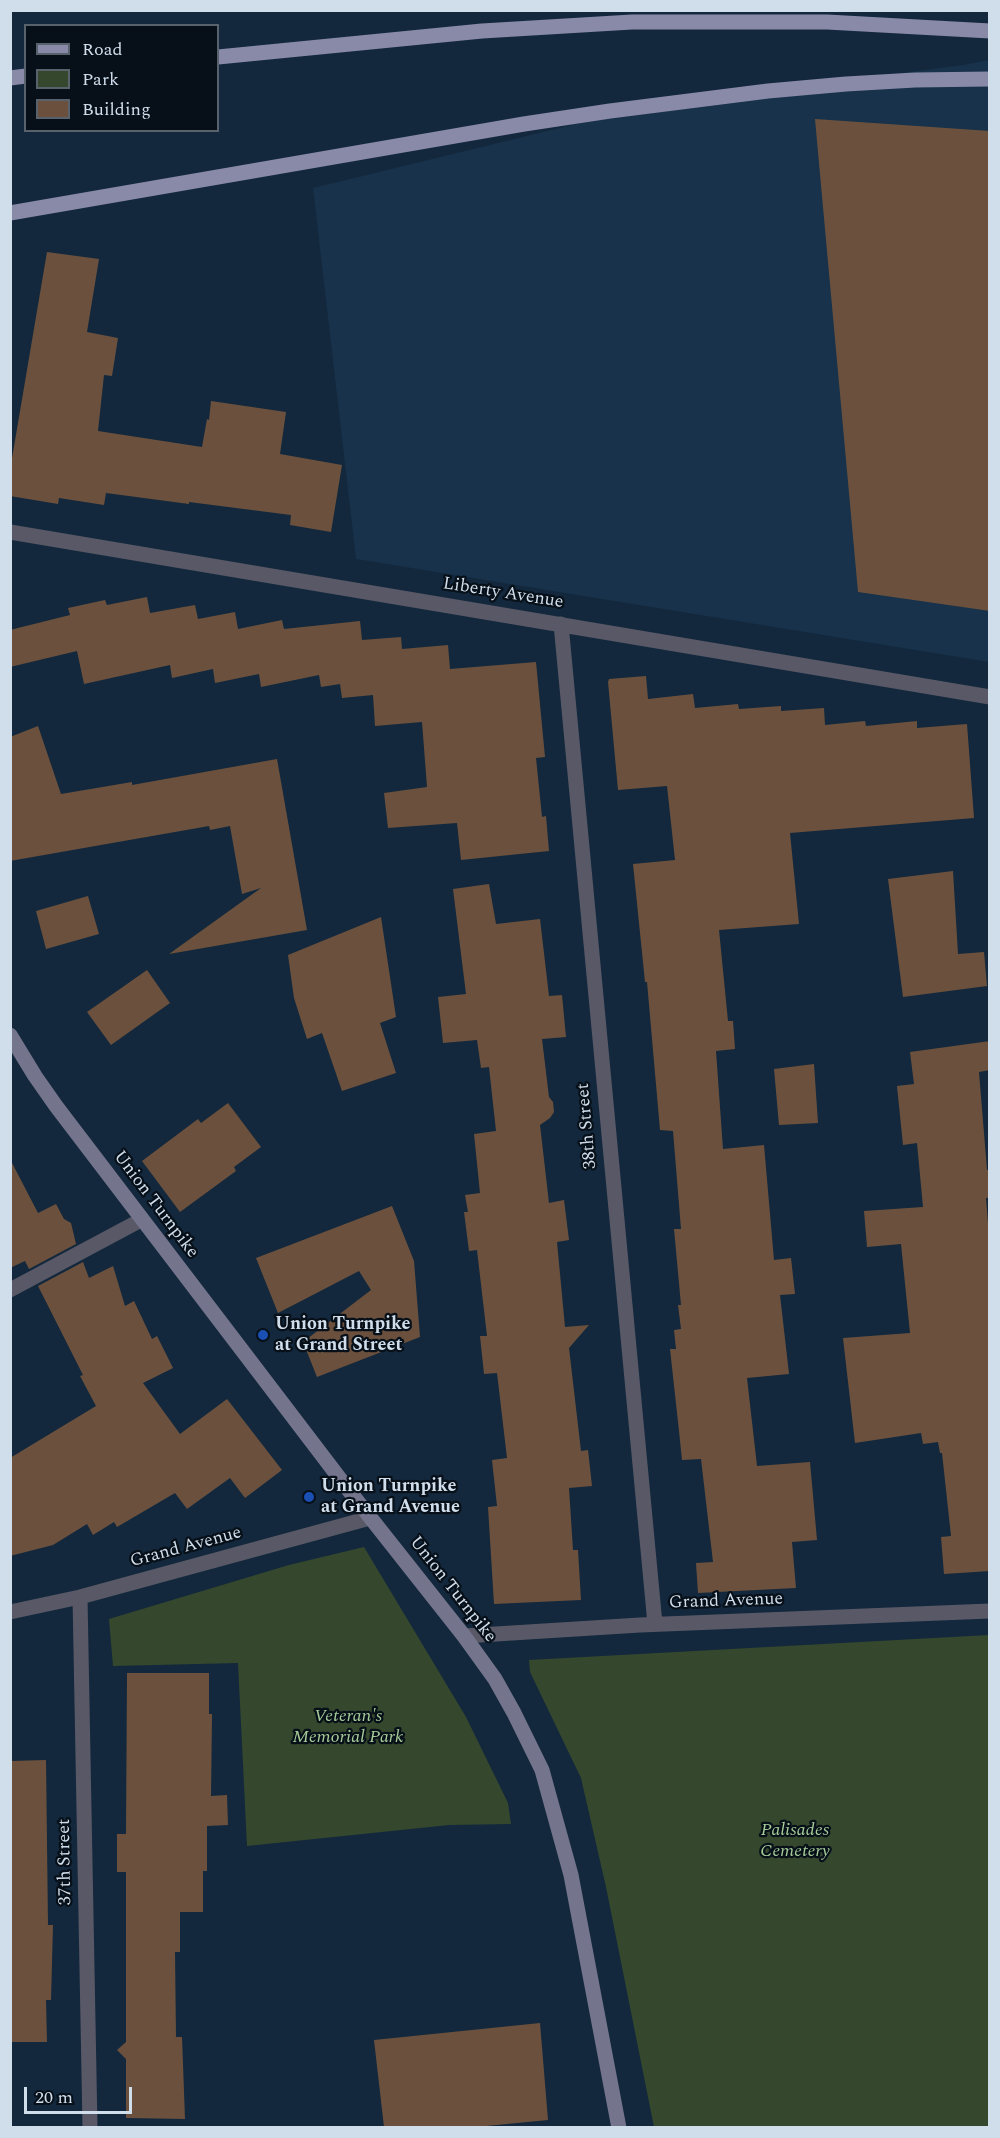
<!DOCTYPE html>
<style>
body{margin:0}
#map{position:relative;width:1000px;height:2138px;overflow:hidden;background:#13283c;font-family:Spectral,serif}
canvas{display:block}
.frame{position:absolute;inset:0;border:12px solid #d0ddeb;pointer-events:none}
.legend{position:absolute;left:24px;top:24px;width:195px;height:108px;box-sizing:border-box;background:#071019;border:2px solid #57626d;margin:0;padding:8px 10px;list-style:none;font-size:18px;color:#d0ddeb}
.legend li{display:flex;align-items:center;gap:12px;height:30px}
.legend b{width:30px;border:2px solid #57626d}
.scale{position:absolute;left:24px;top:2087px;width:108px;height:27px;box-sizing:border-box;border:3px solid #d0ddeb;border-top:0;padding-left:8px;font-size:18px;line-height:21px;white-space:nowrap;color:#d0ddeb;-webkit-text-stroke:4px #071019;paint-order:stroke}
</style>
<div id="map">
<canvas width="1000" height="2138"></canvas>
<div class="frame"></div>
<ul class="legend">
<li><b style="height:8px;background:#8989a8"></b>Road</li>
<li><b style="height:16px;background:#35482d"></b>Park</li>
<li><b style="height:16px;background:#6b513d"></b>Building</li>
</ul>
<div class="scale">20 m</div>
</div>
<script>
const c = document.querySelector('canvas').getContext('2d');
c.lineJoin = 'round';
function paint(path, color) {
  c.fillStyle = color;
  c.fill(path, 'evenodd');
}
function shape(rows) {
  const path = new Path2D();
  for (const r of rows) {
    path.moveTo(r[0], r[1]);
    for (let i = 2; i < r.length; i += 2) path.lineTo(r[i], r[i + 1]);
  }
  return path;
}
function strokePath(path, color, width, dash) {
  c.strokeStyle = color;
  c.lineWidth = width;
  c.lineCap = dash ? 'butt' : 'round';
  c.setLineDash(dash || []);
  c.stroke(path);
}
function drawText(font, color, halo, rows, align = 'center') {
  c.font = font + ' Spectral,serif';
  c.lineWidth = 4.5;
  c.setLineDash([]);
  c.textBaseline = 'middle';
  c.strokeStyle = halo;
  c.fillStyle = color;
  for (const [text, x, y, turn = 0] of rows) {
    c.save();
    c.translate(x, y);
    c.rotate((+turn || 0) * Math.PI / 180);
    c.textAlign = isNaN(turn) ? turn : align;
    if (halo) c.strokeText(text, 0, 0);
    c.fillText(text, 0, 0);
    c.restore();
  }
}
const built = shape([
 [989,60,989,662,356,559,313,188,650,106,963,65]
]);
const green = shape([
 [364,1547,466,1717,508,1803,511,1824,449,1825,247,1846,238,1663,113,1666,109,1619,289,1565],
 [989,1635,989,2127,654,2127,606,1887,581,1778,530,1672,529,1660]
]);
const building = shape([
 [815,119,990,131,990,611,858,592],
 [47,252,99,259,87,332,118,338,112,376,104,375,98,431,202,447,207,419,209,420,211,401,286,412,280,454,342,465,331,532,290,525,291,515,189,502,189,504,106,493,104,505,59,498,58,504,10,496,10,470],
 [147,597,150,613,195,605,198,619,235,612,238,629,282,620,284,629,360,621,362,640,401,637,402,649,448,645,450,669,536,662,545,757,536,758,542,817,546,816,549,851,461,860,457,823,388,828,384,793,427,787,422,722,375,726,373,695,342,698,340,684,321,687,319,675,261,687,259,674,215,683,213,669,172,678,170,665,84,684,77,651,10,667,10,630,70,615,68,608,105,600,107,605],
 [646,676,648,699,693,694,695,708,738,704,739,709,781,706,781,711,824,708,825,725,865,721,866,726,917,721,917,728,967,724,974,818,790,833,799,924,719,930,728,1021,733,1021,735,1049,716,1051,723,1149,764,1145,774,1260,791,1258,795,1294,780,1295,789,1374,747,1378,757,1466,810,1462,817,1540,792,1542,796,1588,698,1593,696,1563,713,1562,701,1459,682,1460,679,1431,670,1349,676,1349,674,1330,681,1329,678,1305,681,1305,674,1229,681,1229,673,1131,660,1130,647,982,645,982,633,864,675,860,667,786,618,790,608,682,609,679],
 [38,726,61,794,132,782,132,785,277,759,307,930,169,954,261,888,242,894,230,826,210,830,209,826,10,861,10,737],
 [953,871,958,954,984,952,987,986,903,997,888,879],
 [489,884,496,924,540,919,549,996,562,995,566,1037,542,1039,549,1097,553,1102,554,1112,550,1118,540,1125,549,1203,564,1200,569,1240,557,1242,565,1327,589,1325,569,1348,581,1451,588,1450,592,1486,569,1488,573,1550,578,1550,581,1600,494,1604,488,1507,497,1506,492,1460,507,1458,497,1373,484,1374,480,1336,487,1336,477,1250,469,1251,464,1212,468,1212,465,1195,480,1193,474,1134,496,1131,489,1067,481,1068,477,1040,443,1043,438,997,466,994,453,889],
 [88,896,99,934,46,949,36,911],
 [381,917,396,1017,380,1023,396,1073,342,1091,322,1033,307,1039,294,998,288,955],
 [147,970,170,1003,111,1045,87,1012],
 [990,1041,990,1070,979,1072,987,1170,990,1170,990,1198,986,1198,990,1248,990,1571,944,1574,941,1537,951,1536,942,1453,940,1453,938,1442,923,1444,921,1433,855,1443,843,1338,910,1333,901,1244,867,1247,864,1211,923,1207,917,1143,903,1145,897,1086,914,1084,910,1052],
 [814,1064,818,1123,779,1125,774,1069],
 [228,1103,261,1147,234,1167,236,1171,180,1212,142,1161,198,1119,201,1123],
 [10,1159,38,1213,56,1204,64,1219,71,1223,76,1244,29,1269,25,1261,10,1268],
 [392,1206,414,1261,420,1337,317,1377,303,1342,371,1290,359,1271,278,1313,256,1258],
 [83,1262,89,1278,113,1266,125,1306,134,1301,152,1339,157,1336,173,1368,143,1383,180,1434,227,1399,282,1470,245,1498,230,1478,187,1509,175,1493,117,1527,114,1522,93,1535,87,1524,53,1545,10,1556,10,1458,96,1406,80,1376,83,1375,38,1286],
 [127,1673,209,1673,209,1714,212,1714,211,1796,227,1795,228,1825,207,1826,207,1871,203,1871,203,1912,180,1912,180,1952,175,1952,176,2037,182,2037,185,2119,126,2118,126,2059,117,2050,126,2042,126,1872,117,1872,117,1834,126,1834],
 [46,1760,48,1925,53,1925,51,2000,46,2000,47,2042,10,2042,10,1761],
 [540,2023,548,2120,476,2127,384,2127,374,2040]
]);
const minor = shape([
 [10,532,990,697],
 [561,624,655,1624],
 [10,1290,141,1220],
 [80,1597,90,2128],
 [10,1612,80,1597,370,1518],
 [464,1636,640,1625,990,1611]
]);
const secondary = shape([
 [10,1035,35,1076,56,1106,347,1488,464,1636,495,1679,514,1713,542,1770,571,1875,619,2128]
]);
const primary = shape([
 [218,57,482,31,632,22,827,22,990,31],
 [10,78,26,76],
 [10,213,524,124,610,111,768,91,846,84,915,80,990,79]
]);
const markers = [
 [263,1335,6,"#1a4fb4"],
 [309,1497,6,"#1a4fb4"]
];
const streetNames = [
 ["Liberty Avenue",503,594,9],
 ["38th Street",588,1126,-95],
 ["Union Turnpike",155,1205,53],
 ["Grand Avenue",186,1548,-15],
 ["Union Turnpike",452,1590,52],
 ["Grand Avenue",726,1602,-2],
 ["37th Street",66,1862,-91]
];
const poiNames = [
 ["Union Turnpike",275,1325],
 ["at Grand Street",275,1346],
 ["Union Turnpike",321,1487],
 ["at Grand Avenue",321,1508]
];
const parkNames = [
 ["Veteran's",348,1717],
 ["Memorial Park",348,1738],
 ["Palisades",795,1831],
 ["Cemetery",795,1852]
];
paint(built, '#17324a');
paint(green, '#35482d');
paint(building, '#6b513d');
strokePath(minor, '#585867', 15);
strokePath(secondary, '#74748c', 15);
strokePath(primary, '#8989a8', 15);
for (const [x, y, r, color] of markers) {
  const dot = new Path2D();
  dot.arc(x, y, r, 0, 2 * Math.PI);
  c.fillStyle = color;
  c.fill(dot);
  strokePath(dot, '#071019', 2);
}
drawText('18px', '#d0ddeb', '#071019', streetNames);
drawText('bold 18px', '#d0ddeb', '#071019', poiNames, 'left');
drawText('italic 18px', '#a6cc98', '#071019', parkNames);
</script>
